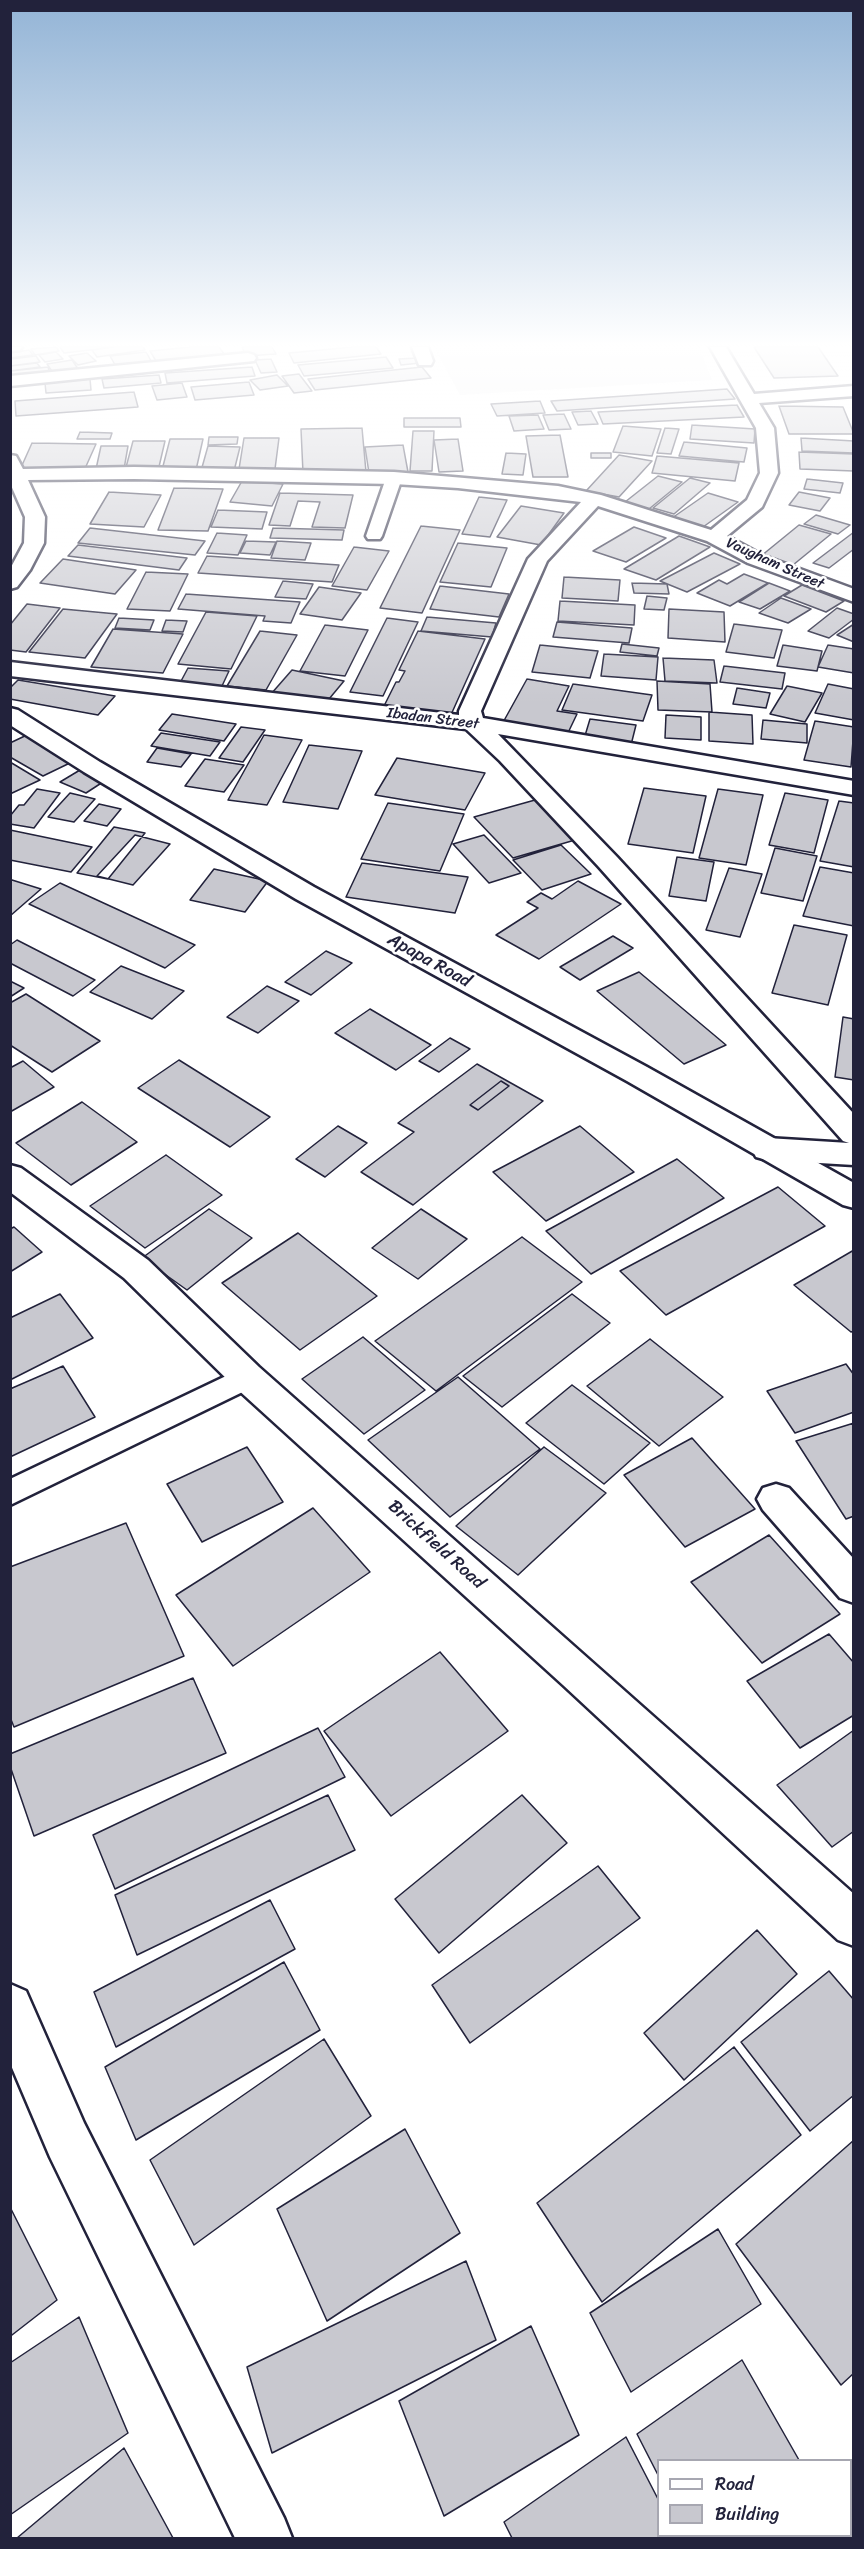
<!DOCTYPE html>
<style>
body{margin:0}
#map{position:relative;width:864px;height:2549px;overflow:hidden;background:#fff;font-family:Sriracha,sans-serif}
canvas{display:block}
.frame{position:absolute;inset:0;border:12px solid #22223b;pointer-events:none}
.legend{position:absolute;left:657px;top:2459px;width:195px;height:78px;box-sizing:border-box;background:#fff;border:2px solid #a7a7b1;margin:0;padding:8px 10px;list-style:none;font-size:18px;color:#22223b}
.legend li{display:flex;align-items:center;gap:12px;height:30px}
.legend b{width:30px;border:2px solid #a7a7b1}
</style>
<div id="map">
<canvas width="864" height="2549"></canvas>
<div class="frame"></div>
<ul class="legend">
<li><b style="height:8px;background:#fff"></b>Road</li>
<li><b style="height:16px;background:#c8c8cf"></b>Building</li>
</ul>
</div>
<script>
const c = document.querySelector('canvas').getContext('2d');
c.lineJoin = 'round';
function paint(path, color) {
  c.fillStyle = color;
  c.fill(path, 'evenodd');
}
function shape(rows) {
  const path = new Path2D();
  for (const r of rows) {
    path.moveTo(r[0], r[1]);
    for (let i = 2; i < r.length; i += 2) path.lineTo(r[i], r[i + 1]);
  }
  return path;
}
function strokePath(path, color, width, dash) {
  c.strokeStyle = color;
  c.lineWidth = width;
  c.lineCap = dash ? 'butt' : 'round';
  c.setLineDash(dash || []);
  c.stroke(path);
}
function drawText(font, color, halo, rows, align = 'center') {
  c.font = font + ' Sriracha,sans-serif';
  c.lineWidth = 5;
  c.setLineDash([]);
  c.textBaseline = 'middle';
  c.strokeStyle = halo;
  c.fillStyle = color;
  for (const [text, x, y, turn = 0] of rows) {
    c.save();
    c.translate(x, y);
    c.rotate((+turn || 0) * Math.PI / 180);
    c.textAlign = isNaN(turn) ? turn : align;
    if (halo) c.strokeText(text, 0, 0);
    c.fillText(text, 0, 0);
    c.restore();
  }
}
const built = shape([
 [434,347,699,347,712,380,460,395]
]);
const building = shape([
 [56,347,59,351,35,355,31,349,56,347],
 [60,347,115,347,64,353,60,347],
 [115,347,143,347,145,350,97,357,92,350,115,347],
 [191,347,219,347,227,358,159,366,150,351,191,347],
 [242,347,272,347,276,354,246,356,242,347],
 [353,347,376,347,381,354,294,363,289,353,353,347],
 [754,347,818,347,838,376,774,378,754,347],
 [29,350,33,355,10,358,10,353,29,350],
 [56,352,63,359,45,362,39,355,56,352],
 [146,352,154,366,118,370,110,356,146,352],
 [87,353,96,361,78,365,69,356,87,353],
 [36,356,40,362,10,366,10,359,36,356],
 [386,357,393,368,304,376,298,365,386,357],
 [417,358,420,363,401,365,399,359,417,358],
 [271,359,277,372,261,373,255,360,271,359],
 [72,360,81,373,56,377,47,364,72,360],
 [37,363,40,367,10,371,10,366,37,363],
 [48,367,51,377,10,381,10,371,48,367],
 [252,367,255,376,167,383,165,373,252,367],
 [422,367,431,378,315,390,308,379,422,367],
 [299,374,312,391,294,393,282,376,299,374],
 [159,375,161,383,104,388,102,379,159,375],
 [277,375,288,386,260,390,250,380,277,375],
 [90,379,91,390,46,393,45,383,90,379],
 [249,382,254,395,195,400,191,387,249,382],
 [182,383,187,397,157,400,152,386,182,383],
 [727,389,735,399,557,411,551,401,727,389],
 [134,392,138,407,16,416,15,401,134,392],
 [540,401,545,413,497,416,491,404,540,401],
 [737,405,744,417,603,424,598,412,737,405],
 [779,406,843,407,854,434,789,434,779,406],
 [591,411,598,424,578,425,572,412,591,411],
 [564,414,571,429,549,430,543,415,564,414],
 [538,415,544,429,514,431,509,416,538,415],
 [404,418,460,418,461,427,404,427,404,418],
 [692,425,755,429,754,443,690,439,692,425],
 [623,426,661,429,652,456,613,452,623,426],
 [362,428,366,472,303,473,301,429,362,428],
 [665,428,679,429,671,454,657,453,665,428],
 [413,431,434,431,432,471,410,471,413,431],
 [80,432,112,433,110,439,77,439,80,432],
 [560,435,568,477,533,477,526,436,560,435],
 [209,437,238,437,237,444,208,445,209,437],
 [244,438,279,438,275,469,239,469,244,438],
 [801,438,854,441,854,453,802,451,801,438],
 [170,439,203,439,196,470,162,470,170,439],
 [458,439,463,471,439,472,434,440,458,439],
 [133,441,165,441,158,471,125,471,133,441],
 [684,442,747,448,744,462,679,456,684,442],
 [32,443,96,444,83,473,19,472,32,443],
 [403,445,408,472,369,473,365,447,403,445],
 [101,446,128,446,124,469,96,469,101,446],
 [208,446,240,447,234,471,201,471,208,446],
 [799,452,854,454,854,471,800,469,799,452],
 [506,453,526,454,523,475,502,474,506,453],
 [591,453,611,453,611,458,591,458,591,453],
 [619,455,652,461,619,497,586,491,619,455],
 [657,456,739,463,735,481,652,473,657,456],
 [658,476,682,482,649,509,625,502,658,476],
 [690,478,710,483,674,514,653,508,690,478],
 [807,479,843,483,840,493,804,489,807,479],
 [242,481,283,484,272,506,230,502,242,481],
 [174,488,223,489,208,531,158,530,174,488],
 [109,492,161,495,144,527,90,524,109,492],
 [799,492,830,498,820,511,789,505,799,492],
 [280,493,353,495,345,528,312,527,320,502,298,501,290,526,269,525,280,493],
 [708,493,738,502,703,527,672,518,708,493],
 [479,497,507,500,490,537,462,534,479,497],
 [521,506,564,513,541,545,497,537,521,506],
 [218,510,267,512,262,529,211,527,218,510],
 [816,515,850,525,838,534,804,524,816,515],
 [799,525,831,534,793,565,761,556,799,525],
 [421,526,460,530,422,613,380,608,421,526],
 [634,527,666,538,626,562,593,551,634,527],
 [90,528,205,541,195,555,78,543,90,528],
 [273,528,344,530,342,540,270,538,273,528],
 [854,532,854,549,829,568,813,563,854,532],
 [217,533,247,535,238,555,207,553,217,533],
 [679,536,710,547,656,580,624,569,679,536],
 [246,541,276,542,270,555,240,553,246,541],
 [277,541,311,543,305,560,271,558,277,541],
 [458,543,507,548,491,587,440,582,458,543],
 [78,545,187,558,179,570,68,556,78,545],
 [354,547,389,551,367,590,332,586,354,547],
 [714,553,740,564,687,592,660,581,714,553],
 [207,556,339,565,332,582,198,573,207,556],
 [63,559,136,570,115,594,40,583,63,559],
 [146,572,188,574,170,611,127,609,146,572],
 [744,574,768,583,730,606,697,593,719,580,727,584,744,574],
 [564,577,620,580,618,601,562,598,564,577],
 [283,581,313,584,306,599,275,597,283,581],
 [632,583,667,584,669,594,634,593,632,583],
 [769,583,790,591,760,609,739,602,769,583],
 [802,585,844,601,826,612,784,596,802,585],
 [440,586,509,594,499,617,430,609,440,586],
 [319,587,361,593,342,620,300,614,319,587],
 [186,594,300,602,291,623,263,621,265,616,178,609,186,594],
 [647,596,667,598,664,610,644,609,647,596],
 [781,598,811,609,788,623,759,613,781,598],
 [560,601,635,605,634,625,558,621,560,601],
 [27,604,60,608,26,652,10,650,10,625,27,604],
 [837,608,854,614,854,619,829,638,808,631,837,608],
 [63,609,117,614,85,658,29,652,63,609],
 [669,609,724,612,725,642,668,638,669,609],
 [206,612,257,616,231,669,178,664,206,612],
 [427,617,496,623,492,637,421,631,427,617],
 [119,618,154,620,150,630,115,628,119,618],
 [387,618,418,622,383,696,350,692,387,618],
 [166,620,187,621,183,632,162,631,166,620],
 [557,622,632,628,629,643,553,637,557,622],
 [734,624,782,630,774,658,726,652,734,624],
 [854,624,854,642,837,635,854,624],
 [325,625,368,630,345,676,300,671,325,625],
 [113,629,183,634,163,673,91,667,113,629],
 [260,631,297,635,266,690,227,686,260,631],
 [418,631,485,639,450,717,383,708,396,682,399,682,405,671,399,670,418,631],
 [622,644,659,648,657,656,620,652,622,644],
 [540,645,598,651,590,678,532,672,540,645],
 [783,645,822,651,817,671,777,666,783,645],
 [828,645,854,649,854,673,818,667,828,645],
 [604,654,658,657,656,680,601,676,604,654],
 [663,658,714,660,717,683,665,681,663,658],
 [724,666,785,673,782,689,720,682,724,666],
 [188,668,229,671,222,686,180,683,188,668],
 [292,670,344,681,324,705,271,694,292,670],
 [527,679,569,686,557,711,577,714,566,737,501,726,527,679],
 [18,680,115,696,98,715,10,699,10,688,18,680],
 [657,681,710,684,712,712,658,710,657,681],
 [573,684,652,695,643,721,562,710,573,684],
 [828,684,854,689,854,720,815,713,828,684],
 [787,686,822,693,805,722,770,714,787,686],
 [737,688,770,693,766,708,733,704,737,688],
 [709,712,752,715,753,744,709,741,709,712],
 [172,714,236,724,224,741,159,730,172,714],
 [666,715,701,717,701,740,665,738,666,715],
 [590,719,636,725,631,745,584,739,590,719],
 [763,720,807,724,807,743,761,739,763,720],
 [815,721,854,727,851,767,804,760,815,721],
 [241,727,265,730,243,762,219,758,241,727],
 [161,733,220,742,210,756,151,746,161,733],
 [29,734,74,761,43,776,10,757,10,743,29,734],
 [264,735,302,740,267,805,228,800,264,735],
 [309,745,362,751,338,809,283,802,309,745],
 [157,748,191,754,181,767,147,762,157,748],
 [397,758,485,773,465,810,375,795,397,758],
 [205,759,244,765,224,792,185,786,205,759],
 [10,762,40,780,10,794,10,762],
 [80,770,106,780,86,793,60,782,80,770],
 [644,788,706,796,693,853,628,844,644,788],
 [37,789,60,793,34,828,10,824,10,816,19,805,24,805,37,789],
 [718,789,763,795,746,865,699,858,718,789],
 [70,793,95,799,74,822,48,817,70,793],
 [785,793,828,800,814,853,769,845,785,793],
 [535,800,575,840,513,858,474,817,535,800],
 [839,801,854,803,854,867,820,861,839,801],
 [388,803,464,814,440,871,361,859,388,803],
 [99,804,121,809,107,826,84,821,99,804],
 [114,827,145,833,108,879,77,873,114,827],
 [10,830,92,847,71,872,10,860,10,830],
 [135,835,170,844,133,885,97,876,135,835],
 [484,835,521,873,489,883,453,844,484,835],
 [561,845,591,874,542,890,513,860,561,845],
 [775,848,817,856,803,901,761,893,775,848],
 [677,857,714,862,706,901,669,896,677,857],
 [362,863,468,877,455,913,346,897,362,863],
 [820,867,854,873,854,926,803,916,820,867],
 [729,868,762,874,740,937,706,930,729,868],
 [214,869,268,881,245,912,190,900,214,869],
 [12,880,41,889,10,916,10,882,12,880],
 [578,881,621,904,539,959,496,935,538,908,527,902,541,893,552,899,578,881],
 [60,883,195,945,165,968,29,904,60,883],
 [794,925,847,935,828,1005,772,993,794,925],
 [613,936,633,948,580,980,560,967,613,936],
 [17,940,95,980,73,996,10,963,10,945,17,940],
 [326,951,352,963,311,995,285,982,326,951],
 [121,966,184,991,152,1019,90,992,121,966],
 [639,972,726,1045,684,1064,597,991,639,972],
 [10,981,24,988,10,997,10,981],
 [267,986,299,1001,258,1033,227,1017,267,986],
 [26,994,100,1041,52,1072,10,1045,10,1003,26,994],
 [370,1009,431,1045,396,1070,335,1033,370,1009],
 [843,1017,854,1019,854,1080,835,1077,843,1017],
 [450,1038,470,1049,439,1072,419,1061,450,1038],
 [179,1060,270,1117,230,1147,138,1088,179,1060],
 [23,1061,54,1087,10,1112,10,1068,23,1061],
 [477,1064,543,1101,413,1205,361,1172,414,1132,398,1123,477,1064],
 [501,1081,509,1086,478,1110,470,1105,501,1081],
 [501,1081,509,1086,478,1110,470,1105,501,1081],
 [82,1102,137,1142,71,1185,16,1143,82,1102],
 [338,1126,367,1143,325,1177,296,1159,338,1126],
 [580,1126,634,1172,546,1221,493,1172,580,1126],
 [166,1155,222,1195,145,1248,90,1206,166,1155],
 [677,1159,724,1198,591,1274,546,1231,677,1159],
 [778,1187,825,1226,666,1315,620,1271,778,1187],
 [209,1209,252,1238,187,1290,142,1258,209,1209],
 [421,1209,467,1239,418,1279,372,1248,421,1209],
 [14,1227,42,1252,10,1272,10,1229,14,1227],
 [298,1233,377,1296,300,1350,222,1283,298,1233],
 [522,1237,582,1282,436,1391,375,1341,522,1237],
 [854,1250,854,1331,851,1332,794,1285,854,1250],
 [60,1294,93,1338,10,1380,10,1318,60,1294],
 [572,1294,610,1323,502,1407,463,1376,572,1294],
 [363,1337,425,1390,364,1434,302,1379,363,1337],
 [650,1339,723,1397,659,1446,587,1386,650,1339],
 [846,1364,854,1375,854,1412,795,1433,767,1391,846,1364],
 [63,1366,95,1417,10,1457,10,1389,63,1366],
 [458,1377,540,1449,450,1517,368,1440,458,1377],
 [572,1385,650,1443,604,1484,526,1423,572,1385],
 [854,1423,854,1516,846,1519,796,1441,854,1423],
 [692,1438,755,1509,685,1547,624,1475,692,1438],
 [247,1447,283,1502,202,1542,167,1484,247,1447],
 [544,1447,606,1493,518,1575,456,1526,544,1447],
 [313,1508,370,1572,233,1666,176,1595,313,1508],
 [126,1523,184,1656,14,1727,10,1717,10,1567,126,1523],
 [769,1535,840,1614,762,1663,691,1582,769,1535],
 [829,1634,854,1663,854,1715,800,1748,747,1681,829,1634],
 [440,1652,508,1731,391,1816,324,1731,440,1652],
 [193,1678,226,1753,34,1836,10,1766,10,1754,193,1678],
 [318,1728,345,1777,115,1889,93,1835,318,1728],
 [854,1730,854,1831,832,1847,777,1785,854,1730],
 [328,1795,355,1850,137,1955,115,1895,328,1795],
 [522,1795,567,1843,439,1953,395,1899,522,1795],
 [598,1866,640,1918,470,2043,432,1985,598,1866],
 [270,1900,295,1949,116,2047,94,1992,270,1900],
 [757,1930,797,1974,684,2080,644,2033,757,1930],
 [284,1962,320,2030,136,2140,105,2067,284,1962],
 [829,1971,854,2000,854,2095,810,2131,741,2042,829,1971],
 [324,2039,371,2116,194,2245,150,2160,324,2039],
 [734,2047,801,2135,602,2302,537,2203,734,2047],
 [405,2129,460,2233,327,2321,277,2209,405,2129],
 [854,2140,854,2373,841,2385,736,2244,854,2140],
 [10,2207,57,2300,12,2335,10,2331,10,2207],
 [718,2229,761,2304,631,2392,590,2313,718,2229],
 [466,2261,496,2340,272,2453,247,2367,466,2261],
 [79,2317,128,2433,10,2515,10,2363,79,2317],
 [531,2326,579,2435,444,2516,399,2401,531,2326],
 [742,2360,799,2460,658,2460,658,2475,637,2434,742,2360],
 [626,2437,658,2499,658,2536,677,2536,679,2538,512,2538,504,2522,626,2437],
 [124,2448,173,2538,17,2538,124,2448],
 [690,2536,842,2536,844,2538,692,2538,690,2536]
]);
const lane = shape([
 [10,347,22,347,20,350,10,351,10,347],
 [394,473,402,478,382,536,380,539,368,539,366,536,386,478,394,473],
 [247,1366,257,1369,261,1377,257,1385,10,1505,10,1479,247,1366]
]);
const street = shape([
 [412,347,428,347,433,361,431,365,419,365,412,347],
 [710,347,726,347,754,394,854,386,854,396,759,403,774,428,778,473,762,507,727,536,762,555,854,589,854,602,748,563,707,541,598,506,547,561,481,711,483,718,854,781,854,795,498,734,617,857,854,1114,854,1165,767,1160,756,1157,752,1149,756,1141,767,1138,849,1143,843,1141,599,867,500,761,466,729,10,676,10,662,459,715,459,711,528,559,581,502,458,488,394,484,134,479,28,480,45,517,44,543,30,570,17,587,10,589,10,569,24,543,25,517,10,483,10,455,16,456,23,469,134,467,394,472,558,486,601,495,711,530,747,500,760,473,756,428,710,347],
 [248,353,254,355,256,358,254,361,10,386,10,376,248,353],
 [10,1165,21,1168,148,1260,259,1367,854,1894,854,1946,838,1940,563,1685,235,1387,124,1278,10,1192,10,1165],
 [776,1484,789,1488,854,1559,854,1603,840,1598,763,1510,757,1499,763,1488,776,1484],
 [10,1984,26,1991,84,2123,284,2518,292,2538,235,2538,50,2157,10,2063,10,1984]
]);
const secondary = shape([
 [10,708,18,710,100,762,314,887,647,1067,854,1183,854,1208,843,1205,627,1081,296,899,84,772,10,725,10,708]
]);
const farStreetnames = [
 ["Vaugham Street",775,564,24],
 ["Ibadan Street",433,719,7]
];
const streetNames = [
 ["Apapa Road",429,961,29],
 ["Brickfield Road",436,1545,42]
];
paint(built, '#eeeef1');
paint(building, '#c8c8cf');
strokePath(building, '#22223b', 1.5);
strokePath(lane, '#22223b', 5);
strokePath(street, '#22223b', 5);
strokePath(secondary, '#22223b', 5);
paint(lane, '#fff');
paint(street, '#fff');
paint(secondary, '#fff');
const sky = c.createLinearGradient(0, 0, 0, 704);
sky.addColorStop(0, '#93b4d6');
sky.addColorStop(0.49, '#fff');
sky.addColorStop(1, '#ffffff00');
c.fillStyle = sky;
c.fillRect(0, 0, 864, 704);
drawText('15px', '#22223b', '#fff', farStreetnames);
drawText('18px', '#22223b', '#fff', streetNames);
</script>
